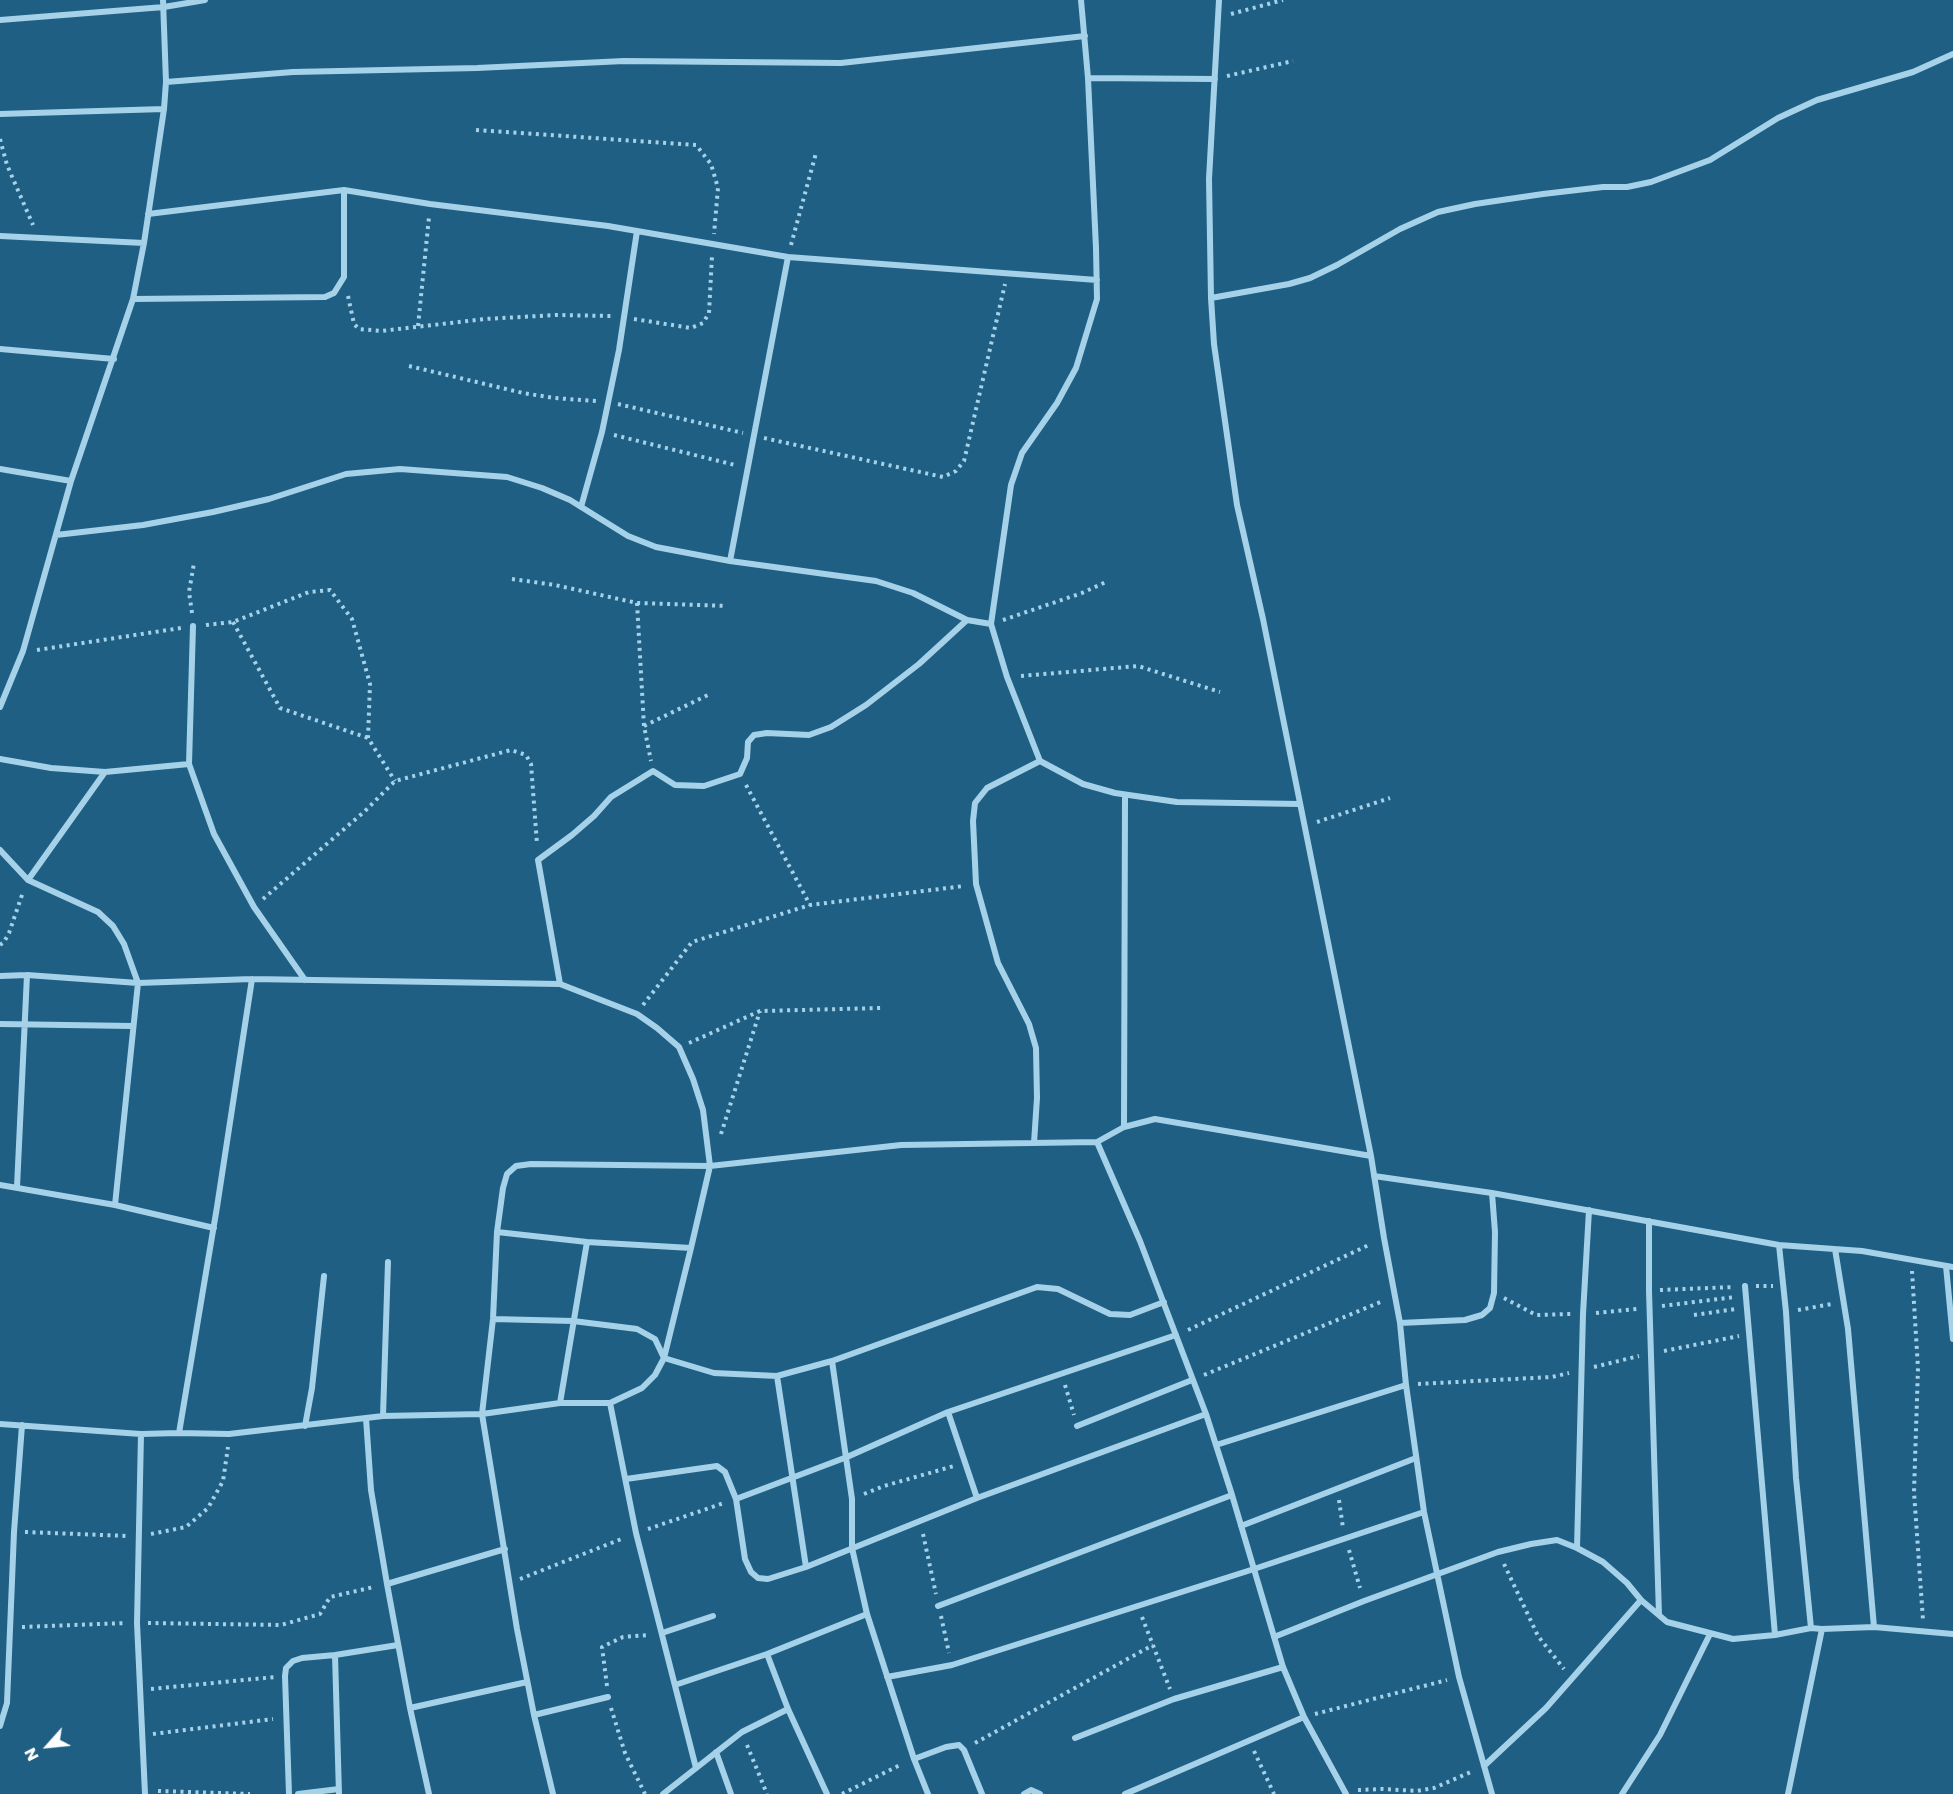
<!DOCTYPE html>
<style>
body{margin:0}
#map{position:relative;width:1953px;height:1794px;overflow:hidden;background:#1f5f84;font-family:Poppins,sans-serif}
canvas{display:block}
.north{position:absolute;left:18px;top:1716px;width:60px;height:60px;-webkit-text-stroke:4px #1f5f84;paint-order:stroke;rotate:243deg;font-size:16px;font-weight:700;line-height:24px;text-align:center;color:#fff}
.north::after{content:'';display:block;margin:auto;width:21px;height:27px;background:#fff;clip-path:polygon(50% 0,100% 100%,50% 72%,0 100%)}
</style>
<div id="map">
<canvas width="1953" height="1794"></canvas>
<div class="north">N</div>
</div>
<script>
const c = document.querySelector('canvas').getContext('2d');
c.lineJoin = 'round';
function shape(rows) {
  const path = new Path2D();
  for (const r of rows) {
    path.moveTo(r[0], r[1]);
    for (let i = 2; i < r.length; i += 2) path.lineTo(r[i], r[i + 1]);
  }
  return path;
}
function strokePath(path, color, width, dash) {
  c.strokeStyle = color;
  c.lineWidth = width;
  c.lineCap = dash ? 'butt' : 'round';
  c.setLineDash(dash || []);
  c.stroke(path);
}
const path = shape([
 [1231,14,1283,0],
 [1227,76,1293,61],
 [476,130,696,145,711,164,718,188,714,234],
 [0,139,7,165,33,225],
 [791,245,816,153],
 [348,296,354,324,359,329,381,331,485,319,556,315,612,316],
 [634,319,691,328,703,323,709,313,712,256],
 [418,326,429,217],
 [409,366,523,393,554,398,596,401],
 [618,404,743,433],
 [614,435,735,465],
 [764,438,943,477,956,471,964,461,1005,284],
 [512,579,555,585,637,603,727,606],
 [637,603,644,726,651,761],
 [192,613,189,592,194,563],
 [1003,620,1082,593,1108,581],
 [233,622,280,708,368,738],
 [206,625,233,622,309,592,330,590,352,619,370,684,368,738,395,781],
 [37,650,181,628],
 [1021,676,1138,666,1220,692],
 [644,726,708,695],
 [746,785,810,905],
 [1317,822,1390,798],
 [263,899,365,811,395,781,511,750,526,755,531,764,537,844],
 [0,945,4,942,9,933,23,892],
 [643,1005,692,942,810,905,964,886],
 [689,1043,760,1011,882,1008],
 [721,1134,760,1011],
 [1912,1271,1918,1368,1914,1492,1923,1620],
 [1756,1286,1773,1286],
 [1660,1290,1734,1287],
 [1504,1298,1536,1315,1571,1314],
 [1662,1306,1735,1297],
 [1798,1310,1832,1304],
 [1596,1313,1637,1309],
 [1694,1315,1736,1309],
 [1188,1330,1371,1244],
 [1664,1351,1739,1336],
 [1594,1367,1639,1356],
 [1204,1375,1383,1301],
 [1418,1384,1552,1377,1569,1373],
 [1065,1385,1074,1415],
 [864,1494,884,1486,954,1466],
 [1339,1500,1343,1528],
 [648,1529,724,1503],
 [25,1532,128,1536],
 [151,1534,186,1527,208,1508,223,1481,228,1447],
 [923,1534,936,1594],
 [1349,1550,1360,1588],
 [1504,1564,1538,1636,1564,1669],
 [520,1579,624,1538],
 [941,1616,949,1653],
 [1142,1617,1170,1689],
 [148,1623,281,1625,320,1614,330,1597,374,1587],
 [22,1627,126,1623],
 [607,1686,602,1647,623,1637,648,1635],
 [151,1689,275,1677],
 [611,1708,625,1753,645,1794],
 [1315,1714,1447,1680],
 [153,1734,273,1719],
 [975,1743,1153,1645],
 [747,1745,767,1794],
 [1254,1751,1274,1794],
 [1358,1790,1383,1789,1417,1791,1434,1788,1473,1771],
 [158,1791,250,1794],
 [842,1794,902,1764]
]);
const minor = shape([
 [1219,0,1209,179,1211,298,1214,344,1237,505,1263,619,1371,1156,1384,1238,1400,1323,1406,1385,1424,1512,1459,1677,1492,1794],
 [0,20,164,7,205,0],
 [1088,78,1215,79],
 [166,82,293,72,477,68,624,61,841,63,1085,36],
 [0,114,164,109],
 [148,214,344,190,430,204,608,226,788,257,1097,280],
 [0,236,144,243],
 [1211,298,1289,284,1310,278,1337,265,1400,229,1438,212,1475,204,1543,194,1603,187,1627,187,1651,182,1710,160,1778,118,1817,100,1913,72,1953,54],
 [133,299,325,297,334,293,344,277,344,190],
 [0,349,114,359],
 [0,469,71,481],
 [581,507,602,432,619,350,637,231],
 [56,535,143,525,213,512,269,499,346,474,400,469,507,477,542,488,570,500,628,536,656,547,730,561,876,581,913,593,967,620],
 [730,561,788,257],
 [0,707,23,651,71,481,133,299,144,243,164,109,166,82,163,0],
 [0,759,51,768,105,772],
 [1040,761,1083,784,1115,793,1177,802,1300,804],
 [189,764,214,834,254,907,305,980],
 [0,850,28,880,98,912,113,926,124,944,138,983,115,1205],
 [28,880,105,772,189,764,193,626],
 [0,976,27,975,138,983,252,979,560,984,637,1014,657,1028,679,1047,693,1079,703,1110,710,1166,691,1248,587,1242,497,1232],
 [560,984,538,860,572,835,594,816,611,797,653,771,675,785,704,786,740,774,747,758,748,742,754,735,767,733,809,735,831,727,866,705,919,664,967,620,991,624],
 [0,1024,132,1026],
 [1124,1127,1125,795],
 [1097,1142,1140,1241,1206,1414,1232,1495,1283,1667,1304,1717,1346,1794],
 [1034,1143,1037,1098,1036,1048,1029,1024,998,963,976,884,973,821,975,803,987,788,1040,761,1007,677,991,624,1011,485,1022,453,1057,403,1076,368,1097,299,1096,248,1088,78,1081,0],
 [1374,1176,1492,1193,1779,1245,1862,1251,1953,1267],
 [0,1185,115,1205,214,1228],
 [17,1187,27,975],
 [1649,1221,1649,1291,1659,1615],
 [1779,1245,1786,1312,1796,1478,1811,1628],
 [1835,1249,1848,1329,1874,1627],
 [1946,1266,1953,1339],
 [1745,1286,1775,1635],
 [493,1319,573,1321,637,1329,655,1339,664,1358,714,1373,777,1376,832,1361,1037,1287,1058,1289,1110,1314,1130,1315,1164,1302],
 [1400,1323,1465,1320,1482,1315,1490,1308,1494,1293,1495,1232,1492,1193],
 [832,1361,852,1499,852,1548,867,1614,914,1759,928,1794],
 [777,1376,806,1567],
 [560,1403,587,1242],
 [610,1403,636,1533,696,1768],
 [948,1412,977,1498],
 [383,1416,388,1262],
 [366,1418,371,1490,387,1584,410,1708,429,1794],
 [0,1424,141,1434,179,1433,229,1434,383,1416,482,1414,560,1403,610,1403,642,1388,655,1375,664,1358,691,1248],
 [305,1426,312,1388,324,1276],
 [1077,1426,1192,1380],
 [179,1433,217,1207,252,979],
 [141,1434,137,1623,145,1794],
 [1216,1445,1406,1385],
 [626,1479,717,1466,725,1472,736,1499,745,1559,751,1572,758,1578,768,1579,806,1567,977,1498,1206,1414],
 [736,1499,847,1457,948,1412,1176,1335],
 [1241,1526,1416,1458],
 [1577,1548,1583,1314,1589,1210],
 [387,1584,505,1549],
 [938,1606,1232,1495],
 [662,1633,713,1616],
 [1274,1637,1364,1601,1498,1552,1531,1544,1557,1540,1577,1548,1603,1562,1627,1583,1641,1600],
 [767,1654,788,1709,827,1794],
 [335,1655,339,1794],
 [887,1677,952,1665,1254,1569,1424,1512],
 [675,1685,767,1654,867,1614],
 [410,1708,527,1682],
 [534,1715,608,1697],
 [0,1726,7,1703,14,1532,22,1425],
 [1075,1738,1174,1699,1283,1667],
 [716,1752,731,1794],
 [914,1759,946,1747,959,1745,964,1750,982,1794],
 [1484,1766,1546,1708,1641,1600,1667,1622,1733,1639,1775,1635,1811,1628,1822,1629,1874,1627,1953,1634],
 [289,1794,285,1676,286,1668,293,1661,302,1658,335,1655,398,1645],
 [298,1794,339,1789],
 [553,1794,534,1715,517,1629,482,1414,493,1319,497,1232,503,1188,507,1174,516,1166,531,1164,710,1166,901,1145,1097,1142,1124,1127,1155,1119,1371,1156],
 [663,1794,742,1732,788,1709],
 [1024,1794,1031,1790,1040,1794],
 [1125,1794,1304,1717],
 [1622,1794,1660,1735,1710,1634],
 [1788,1794,1822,1629]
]);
strokePath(path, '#a6d2e9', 4, [3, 4.5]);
strokePath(minor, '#a6d2e9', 6);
</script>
